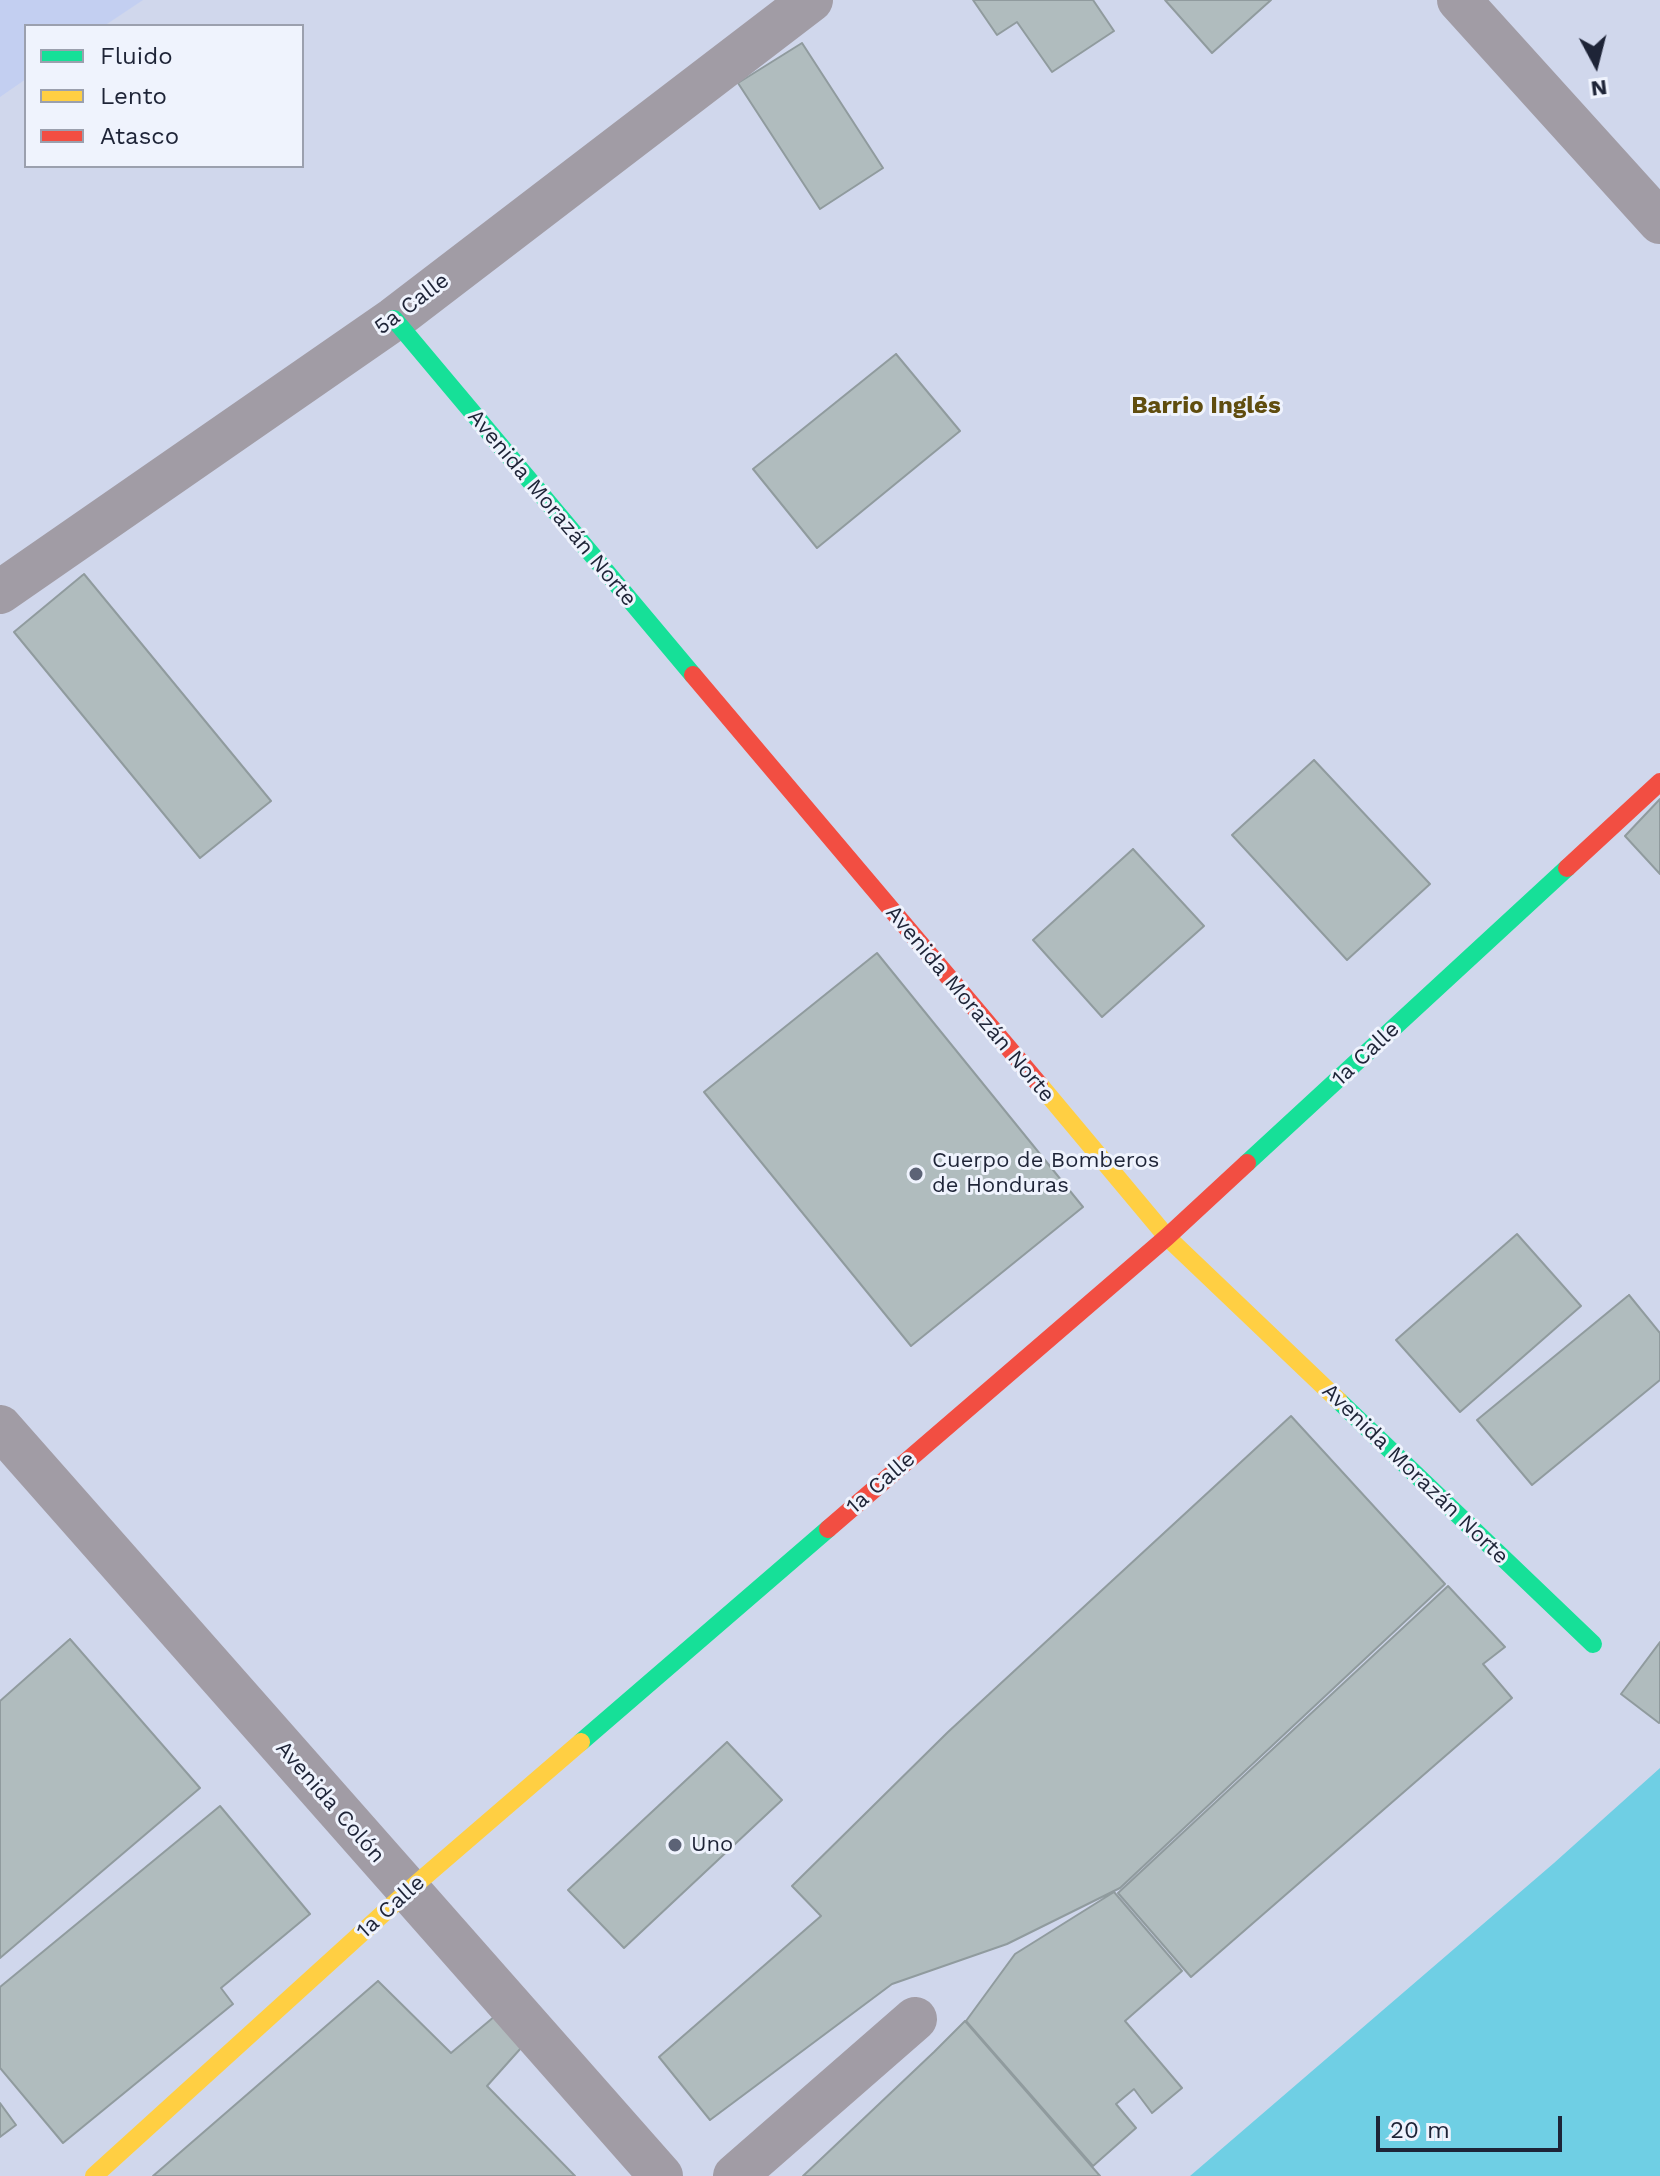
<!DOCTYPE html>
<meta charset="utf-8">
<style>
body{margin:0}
#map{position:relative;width:1660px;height:2176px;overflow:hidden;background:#d0d7ec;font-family:"Work Sans",sans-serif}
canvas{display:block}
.legend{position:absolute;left:24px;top:24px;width:280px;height:144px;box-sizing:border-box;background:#eff3fd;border:2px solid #9ba0ae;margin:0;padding:10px 14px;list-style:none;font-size:24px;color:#1e2437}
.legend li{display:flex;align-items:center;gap:16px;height:40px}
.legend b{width:40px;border:2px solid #9ba0ae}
.north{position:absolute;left:1556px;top:24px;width:80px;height:80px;-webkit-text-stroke:6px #eff3fd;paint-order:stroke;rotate:173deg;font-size:22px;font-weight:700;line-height:32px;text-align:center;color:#1e2437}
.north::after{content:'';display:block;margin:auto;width:28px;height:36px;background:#1e2437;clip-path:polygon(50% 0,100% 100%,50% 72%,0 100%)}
.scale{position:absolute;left:1376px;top:2116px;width:186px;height:36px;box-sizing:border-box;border:4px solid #1e2437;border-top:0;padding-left:10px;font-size:24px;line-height:28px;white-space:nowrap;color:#1e2437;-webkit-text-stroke:6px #eff3fd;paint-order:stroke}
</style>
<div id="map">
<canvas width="1660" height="2176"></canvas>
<ul class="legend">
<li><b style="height:10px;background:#16e098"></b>Fluido</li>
<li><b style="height:10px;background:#ffcf43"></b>Lento</li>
<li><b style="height:10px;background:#f24e42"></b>Atasco</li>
</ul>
<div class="north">N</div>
<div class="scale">20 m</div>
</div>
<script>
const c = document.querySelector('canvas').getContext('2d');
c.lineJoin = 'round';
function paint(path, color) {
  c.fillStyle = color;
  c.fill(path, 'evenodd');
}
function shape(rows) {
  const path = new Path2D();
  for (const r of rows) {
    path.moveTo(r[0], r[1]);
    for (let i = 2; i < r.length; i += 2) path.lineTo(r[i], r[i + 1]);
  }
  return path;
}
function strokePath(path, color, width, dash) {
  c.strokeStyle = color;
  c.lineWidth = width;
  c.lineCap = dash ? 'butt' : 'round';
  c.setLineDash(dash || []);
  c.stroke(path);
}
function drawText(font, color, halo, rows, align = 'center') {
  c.font = font + ' "Work Sans",sans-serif';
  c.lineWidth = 6;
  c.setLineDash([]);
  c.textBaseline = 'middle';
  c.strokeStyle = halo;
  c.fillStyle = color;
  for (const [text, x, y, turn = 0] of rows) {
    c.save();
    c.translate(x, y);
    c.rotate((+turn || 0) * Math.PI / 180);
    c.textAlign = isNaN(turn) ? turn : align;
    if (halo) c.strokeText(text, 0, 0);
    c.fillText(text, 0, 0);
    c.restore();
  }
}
const built = shape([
 [0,0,143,0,104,26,26,26,26,79,0,97]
]);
const water = shape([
 [1660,1768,1660,2176,1190,2176,1554,1863]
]);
const building = shape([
 [973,0,1093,0,1114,31,1052,72,1017,22,997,35,973,0],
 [1165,0,1271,0,1212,53,1165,0],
 [802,43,883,168,820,209,738,83,802,43],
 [896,354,960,431,817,548,753,469,896,354],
 [84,574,271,801,200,858,14,632,84,574],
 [1314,760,1430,884,1347,960,1232,835,1314,760],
 [1660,799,1660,874,1625,836,1660,799],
 [1133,849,1204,926,1102,1017,1033,940,1133,849],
 [877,953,1083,1207,911,1346,704,1092,877,953],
 [1517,1234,1581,1306,1460,1412,1396,1340,1517,1234],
 [1629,1295,1660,1333,1660,1380,1532,1485,1477,1420,1629,1295],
 [1291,1416,1445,1584,1120,1888,1007,1944,892,1984,710,2120,659,2057,821,1916,792,1886,948,1732,1291,1416],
 [1448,1586,1505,1647,1483,1664,1512,1698,1191,1977,1118,1893,1448,1586],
 [70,1639,200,1788,0,1958,0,1701,70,1639],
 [1660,1642,1660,1722,1659,1723,1621,1694,1660,1642],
 [727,1742,782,1800,624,1948,568,1890,727,1742],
 [220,1806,310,1914,221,1988,233,2004,63,2143,0,2068,0,1987,220,1806],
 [1114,1892,1182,1971,1125,2021,1182,2088,1152,2113,1134,2089,1116,2104,1136,2128,1093,2166,966,2021,1015,1954,1114,1892],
 [378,1981,451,2053,495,2016,521,2048,487,2086,575,2176,153,2176,378,1981],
 [965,2021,1100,2176,803,2176,934,2052,965,2021],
 [0,2103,16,2125,0,2137,0,2103]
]);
const street = shape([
 [1459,0,1660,222],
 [0,592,394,319,811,0],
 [0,1427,661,2176],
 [735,2176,915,2019]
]);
const fast = shape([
 [394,319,693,675],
 [1247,1163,1567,868],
 [1339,1401,1593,1644],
 [581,1742,828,1529]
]);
const slow = shape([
 [1039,1084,1167,1237,1339,1401],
 [94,2176,408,1891,581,1742]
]);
const jam = shape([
 [693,675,1039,1084],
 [1567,868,1660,782],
 [828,1529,1167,1237,1247,1163]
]);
const markers = [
 [916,1174,8,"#5c6376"],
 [675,1845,8,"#5c6376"]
];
const streetNames = [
 ["5a Calle",412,304,-37],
 ["Avenida Morazán Norte",552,508,50],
 ["Avenida Morazán Norte",970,1004,50],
 ["1a Calle",1366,1054,-43],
 ["Avenida Morazán Norte",1415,1474,44],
 ["1a Calle",881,1483,-41],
 ["Avenida Colón",330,1802,49],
 ["1a Calle",391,1907,-42]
];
const poiNames = [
 ["Cuerpo de Bomberos",932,1161],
 ["de Honduras",932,1186],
 ["Uno",691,1845]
];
const neighbourhoodNames = [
 ["Barrio Inglés",1206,406]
];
paint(built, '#c3cff1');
paint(water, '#6fcfe4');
paint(building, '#b0bcbe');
strokePath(building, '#909b9e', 2);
strokePath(street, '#a19ca5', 44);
strokePath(fast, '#16e098', 18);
strokePath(slow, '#ffcf43', 18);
strokePath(jam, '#f24e42', 18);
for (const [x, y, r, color] of markers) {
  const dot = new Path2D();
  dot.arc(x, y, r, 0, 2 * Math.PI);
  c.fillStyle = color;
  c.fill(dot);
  strokePath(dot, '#eff3fd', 3);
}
drawText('22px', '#1e2437', '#eff3fd', streetNames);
drawText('22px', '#1e2437', '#eff3fd', poiNames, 'left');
drawText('bold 24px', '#604d0f', '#eff3fd', neighbourhoodNames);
</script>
